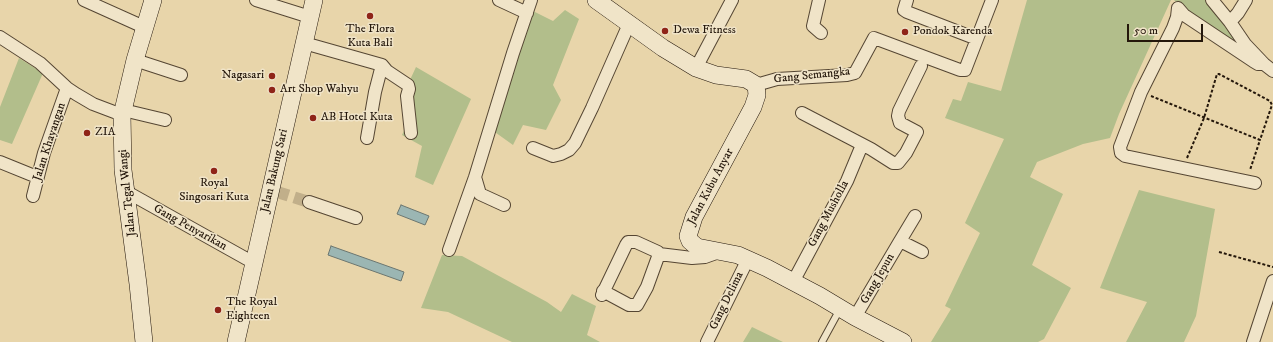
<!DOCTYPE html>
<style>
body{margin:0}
#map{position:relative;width:1273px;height:342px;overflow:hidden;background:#e8d5aa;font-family:"IM FELL DW Pica",serif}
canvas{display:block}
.scale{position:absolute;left:1127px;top:24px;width:76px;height:18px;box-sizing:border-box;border:2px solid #24170b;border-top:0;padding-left:5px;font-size:12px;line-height:14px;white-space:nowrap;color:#24170b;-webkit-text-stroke:3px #f0e4c8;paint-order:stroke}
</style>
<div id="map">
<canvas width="1273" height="342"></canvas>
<div class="scale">50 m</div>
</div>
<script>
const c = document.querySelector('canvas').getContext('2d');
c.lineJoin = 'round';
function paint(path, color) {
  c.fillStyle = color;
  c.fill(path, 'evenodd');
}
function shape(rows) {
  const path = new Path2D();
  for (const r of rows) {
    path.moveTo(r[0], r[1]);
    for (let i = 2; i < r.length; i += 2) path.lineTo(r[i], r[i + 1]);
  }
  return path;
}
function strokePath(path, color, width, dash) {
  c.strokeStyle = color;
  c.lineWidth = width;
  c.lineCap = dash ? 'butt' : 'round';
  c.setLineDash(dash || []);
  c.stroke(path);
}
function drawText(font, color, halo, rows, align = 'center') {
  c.font = font + ' "IM FELL DW Pica",serif';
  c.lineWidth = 3;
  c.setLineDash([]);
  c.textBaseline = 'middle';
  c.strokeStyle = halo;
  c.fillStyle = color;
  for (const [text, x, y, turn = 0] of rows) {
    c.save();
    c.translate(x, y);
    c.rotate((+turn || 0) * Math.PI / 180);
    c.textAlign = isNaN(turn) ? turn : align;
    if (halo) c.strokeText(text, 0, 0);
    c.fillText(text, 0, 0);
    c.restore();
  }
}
const green = shape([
 [1027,0,1171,0,1119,114,1110,138,1083,144,1037,162,1030,177,1063,194,1032,265,1071,288,1044,339,1038,342,931,342,951,309,945,306,980,233,965,223,1004,139,945,118,953,99,961,101,968,82,1001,91],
 [1174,0,1206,0,1235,38,1230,41,1182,8],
 [531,10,553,21,565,10,579,19,553,85,561,100,546,130,523,125,513,145,492,130],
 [19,58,43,73,12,144,0,140,0,107],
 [416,67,471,99,433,185,415,177,422,146,402,135,412,114,403,95],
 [1139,190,1215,209,1196,316,1184,342,1126,342,1147,302,1100,288],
 [442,255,462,256,547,302,561,312,572,294,596,306,587,335,600,342,512,342,448,312,421,308],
 [752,327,783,342,743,342]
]);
const water = shape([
 [401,205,429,216,425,225,397,214,401,205],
 [331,246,404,272,401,281,328,255,331,246]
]);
const streetTunnel = shape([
 [277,192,309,202]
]);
const path = shape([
 [1151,96,1260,140,1250,170],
 [1187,158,1204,118,1217,74,1219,74,1270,101,1272,105,1260,140],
 [1219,252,1273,267]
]);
const lane = shape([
 [822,342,840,309]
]);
const street = shape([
 [84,0,144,27],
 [256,0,310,17],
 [499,0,527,13],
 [819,0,813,26,821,33],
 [907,0,904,10,907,12,977,39],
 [1212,0,1230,22,1245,44,1264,64,1273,71],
 [1230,22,1238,13,1246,0],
 [0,37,40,63,67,88,76,94,93,104,122,115],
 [304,43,382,65],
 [135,60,181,75],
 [696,68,732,0],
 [756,85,777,79,847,75,855,73,874,38,960,70,965,70,992,0],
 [123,110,165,120],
 [802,113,871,149,893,163,898,163,906,153,917,132,900,123,898,116,899,111,921,66],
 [367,138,375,92,382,65,387,71,408,85,409,89,407,96,411,133],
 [533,148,553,156,561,154,569,150,575,143,592,108,629,24],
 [0,162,37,177],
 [475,177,480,194,504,205],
 [1255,183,1125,156,1121,153,1120,147,1141,92,1173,28,1177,17,1178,8,1184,15,1253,61,1258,64,1264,64],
 [127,192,254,263],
 [33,196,44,153,67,88],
 [309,202,356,218],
 [915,216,900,241,922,252],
 [449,250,475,177,513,53,531,0],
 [793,282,847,181,862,145],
 [603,291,629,305,637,305,647,287,659,254],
 [602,295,626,245,628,242,636,242,658,252,659,254,692,258,705,257,719,252],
 [855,317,900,241],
 [707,342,748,259],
 [1253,342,1273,281]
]);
const secondary = shape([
 [596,0,663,48,696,68,716,75,746,79,756,85,757,95,753,107,694,217,688,236,690,241,697,247,738,255,767,268,820,296,855,317,903,342],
 [144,342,138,284,123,170,122,115,135,60,153,0],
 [236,342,314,0]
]);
const markers = [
 [370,16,4,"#8f2418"],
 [665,31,4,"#8f2418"],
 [905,32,4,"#8f2418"],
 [272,76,4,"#8f2418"],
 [272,90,4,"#8f2418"],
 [313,118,4,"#8f2418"],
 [87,133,4,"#8f2418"],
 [214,171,4,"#8f2418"],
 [218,310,4,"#8f2418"]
];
const poiNames = [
 ["The Flora",370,30,"center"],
 ["Kuta Bali",370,44,"center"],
 ["Dewa Fitness",673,31],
 ["Pondok Karenda",913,32],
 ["Nagasari",264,76,"right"],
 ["Art Shop Wahyu",280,90],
 ["AB Hotel Kuta",321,118],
 ["ZIA",95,133],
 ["Royal",214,184,"center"],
 ["Singosari Kuta",214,198,"center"],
 ["The Royal",226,303],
 ["Eighteen",226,317]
];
const streetNames = [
 ["Gang Semangka",812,76,-6],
 ["Jalan Khayangan",50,142,-72],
 ["Jalan Bakung Sari",275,171,-77],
 ["Jalan Kubu Anyar",711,187,-62],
 ["Jalan Tegal Wangi",128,193,-96],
 ["Gang Musholla",829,214,-62],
 ["Gang Penyarikan",190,228,29],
 ["Gang Jepun",878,279,-60],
 ["Gang Delima",727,301,-64]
];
paint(green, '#b2be8b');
paint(water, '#9bb6b3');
strokePath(water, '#6b7670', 1);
strokePath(streetTunnel, '#c1af8a', 12, [12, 6]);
strokePath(lane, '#554633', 8);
strokePath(street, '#554633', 14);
strokePath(secondary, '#24170b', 18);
strokePath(path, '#24170b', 2, [3, 2]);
strokePath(lane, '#f0e4c8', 6);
strokePath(street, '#f0e4c8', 12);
strokePath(secondary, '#f0e4c8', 17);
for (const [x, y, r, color] of markers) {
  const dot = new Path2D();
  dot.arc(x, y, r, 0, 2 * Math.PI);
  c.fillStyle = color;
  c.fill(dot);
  strokePath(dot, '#f0e4c8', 1.5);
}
drawText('12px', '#24170b', '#f0e4c8', poiNames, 'left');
drawText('12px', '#24170b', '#f0e4c8', streetNames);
</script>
